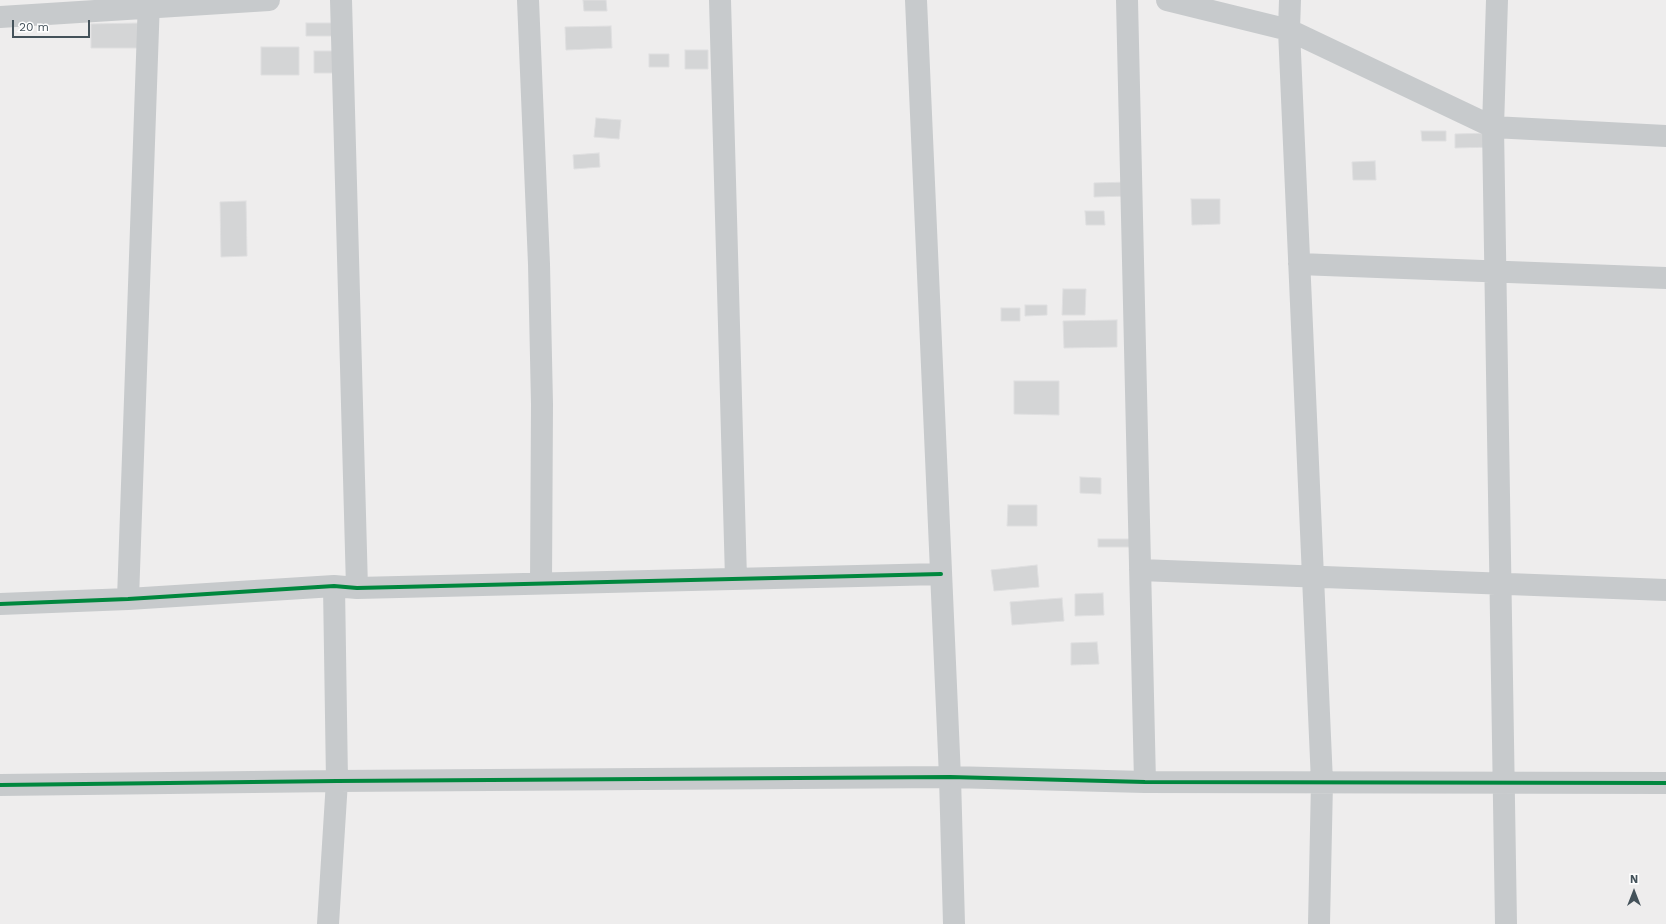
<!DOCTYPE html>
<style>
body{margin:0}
#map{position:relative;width:1666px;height:924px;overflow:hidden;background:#eeeded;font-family:"Work Sans",sans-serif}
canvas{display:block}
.north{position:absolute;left:1614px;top:872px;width:40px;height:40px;-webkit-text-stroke:3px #fff;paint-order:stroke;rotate:0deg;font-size:11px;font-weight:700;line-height:16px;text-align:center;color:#44525a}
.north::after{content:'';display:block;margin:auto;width:14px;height:18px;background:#44525a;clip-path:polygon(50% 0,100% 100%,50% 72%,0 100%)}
.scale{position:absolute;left:12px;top:20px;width:78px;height:18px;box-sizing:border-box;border:2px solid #44525a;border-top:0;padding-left:5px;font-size:12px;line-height:14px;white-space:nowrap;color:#44525a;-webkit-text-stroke:3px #fff;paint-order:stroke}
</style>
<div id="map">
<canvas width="1666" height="924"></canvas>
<div class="north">N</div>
<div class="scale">20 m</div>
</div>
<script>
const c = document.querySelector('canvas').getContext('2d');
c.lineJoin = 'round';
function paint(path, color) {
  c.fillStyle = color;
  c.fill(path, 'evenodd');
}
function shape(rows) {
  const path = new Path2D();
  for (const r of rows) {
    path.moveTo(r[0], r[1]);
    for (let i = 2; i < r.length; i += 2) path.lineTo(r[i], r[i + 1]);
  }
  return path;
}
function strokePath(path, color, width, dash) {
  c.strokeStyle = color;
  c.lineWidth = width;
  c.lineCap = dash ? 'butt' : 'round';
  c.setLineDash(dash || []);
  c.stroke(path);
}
const building = shape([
 [583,0,606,0,607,11,584,11,583,0],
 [140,23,141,48,91,48,91,24,140,23],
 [306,23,335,23,335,36,306,36,306,23],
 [611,26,612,48,566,50,565,27,611,26],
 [261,47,299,47,299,75,261,75,261,47],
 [685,50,708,50,708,69,685,69,685,50],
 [314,51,334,51,334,73,314,73,314,51],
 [649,54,669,54,669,67,649,67,649,54],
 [596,118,621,120,619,139,594,137,596,118],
 [1421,131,1446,131,1446,141,1422,141,1421,131],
 [1492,133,1493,147,1455,148,1455,134,1492,133],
 [599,153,600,167,574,169,573,155,599,153],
 [1375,161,1376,180,1353,180,1352,162,1375,161],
 [1129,182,1129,196,1094,197,1094,183,1129,182],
 [1191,199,1220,199,1220,224,1192,225,1191,199],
 [246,201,247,256,221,257,220,202,246,201],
 [1085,211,1104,211,1105,225,1086,225,1085,211],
 [1063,289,1086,289,1085,315,1062,315,1063,289],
 [1025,305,1047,305,1047,315,1025,316,1025,305],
 [1001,308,1020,308,1020,321,1001,321,1001,308],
 [1117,320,1117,347,1064,348,1063,321,1117,320],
 [1014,381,1059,381,1059,415,1014,414,1014,381],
 [1080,477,1101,478,1101,494,1080,493,1080,477],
 [1008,505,1037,505,1037,526,1007,526,1008,505],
 [1098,539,1138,539,1138,547,1098,547,1098,539],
 [1037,565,1039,587,994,591,991,570,1037,565],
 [1103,593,1104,615,1075,616,1075,594,1103,593],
 [1062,598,1064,621,1012,625,1010,602,1062,598],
 [1097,642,1099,664,1071,665,1071,643,1097,642]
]);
const street = shape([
 [341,0,357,588],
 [528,0,539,264,542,404,541,583],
 [720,0,736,579],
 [916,0,950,777,954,924],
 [1127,0,1145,782],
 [1167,0,1289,30,1493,127,1666,136],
 [1290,0,1289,30,1322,782,1319,924],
 [1497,0,1493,127,1506,924],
 [0,17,269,0],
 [1299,264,1666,278],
 [1140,570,1666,590],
 [128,599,149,0],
 [0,604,128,599,334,586,357,588,941,574],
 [0,785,337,781,950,777,1145,782,1666,783],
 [328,924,337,781,334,586]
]);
const cycleway = shape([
 [0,604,128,599,334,586,357,588,941,574],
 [0,785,337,781,950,777,1145,782,1666,783]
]);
paint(building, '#d4d5d6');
strokePath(building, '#dfdfe0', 1);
strokePath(street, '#c7cacc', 22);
strokePath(cycleway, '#00873e', 4);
</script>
